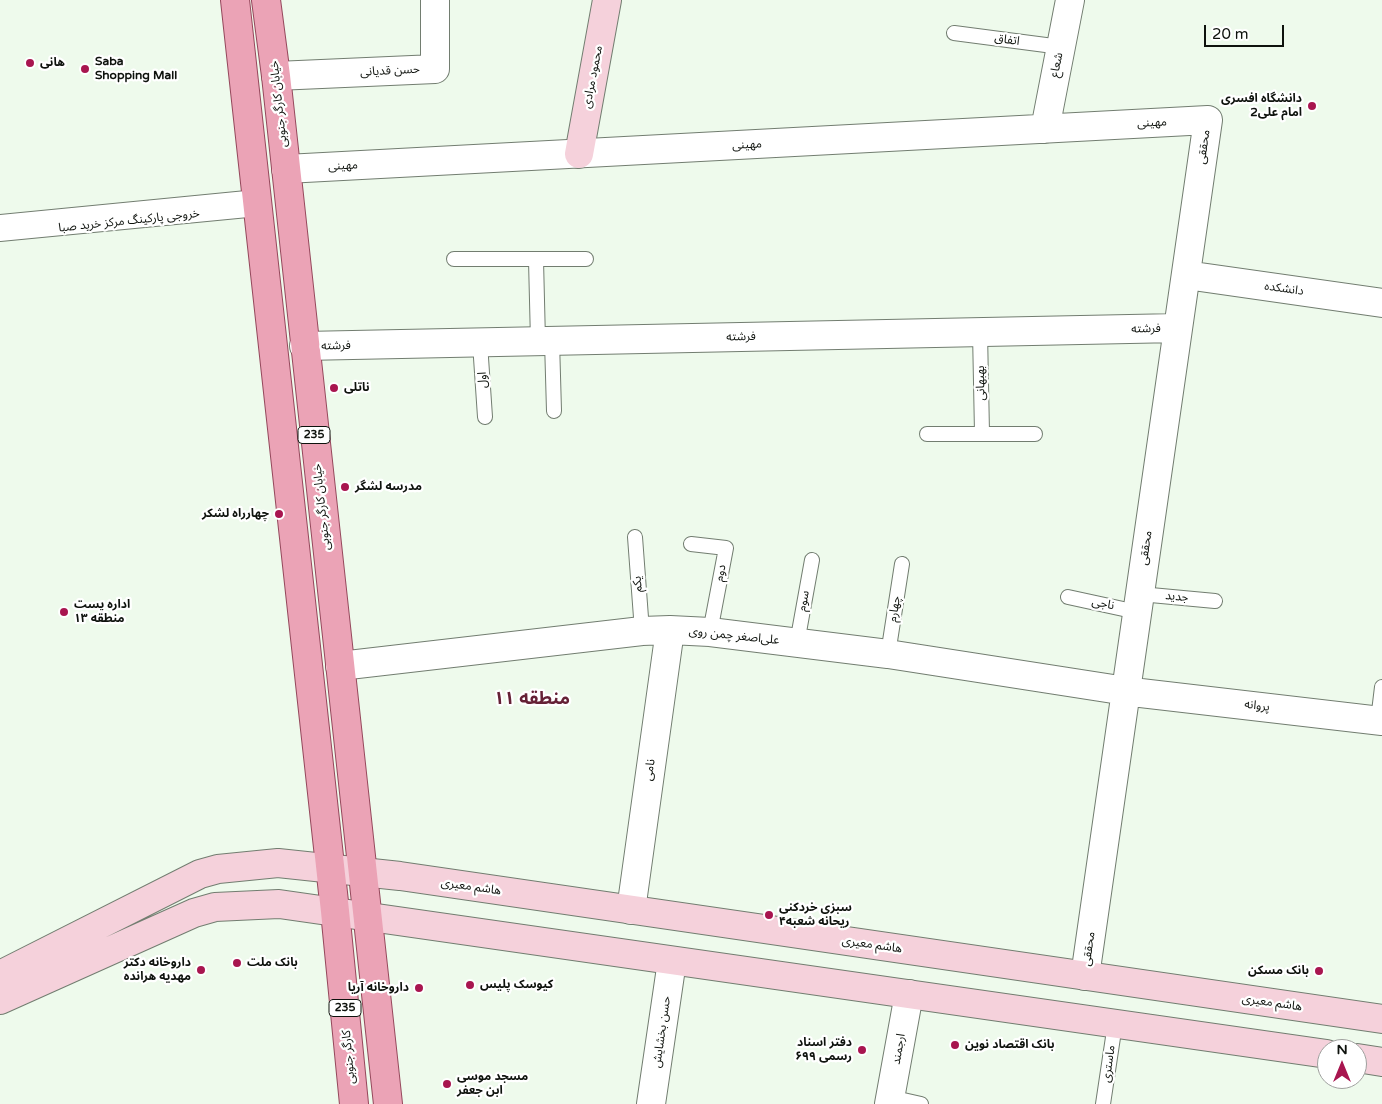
<!DOCTYPE html>
<meta charset="utf-8">
<style>
body{margin:0}
#map{position:relative;width:1382px;height:1104px;overflow:hidden;background:#eefaec;font-family:"Varela Round",sans-serif}
canvas{display:block}
.north{position:absolute;left:1317px;top:1039px;width:50px;height:50px;box-sizing:border-box;background:#fff;border:1px solid #9fa09e;border-radius:50%;rotate:0deg;font-size:14px;font-weight:700;line-height:20px;text-align:center;color:#0e120d}
.north::after{content:'';display:block;margin:auto;width:18px;height:22px;background:#a8154f;clip-path:polygon(50% 0,100% 100%,50% 72%,0 100%)}
.scale{position:absolute;left:1204px;top:25px;width:80px;height:22px;box-sizing:border-box;border:2px solid #0e120d;border-top:0;padding-left:6px;font-size:15px;line-height:18px;white-space:nowrap;color:#0e120d;-webkit-text-stroke:4px #fff;paint-order:stroke}
</style>
<div id="map">
<canvas width="1382" height="1104"></canvas>
<div class="north">N</div>
<div class="scale">20 m</div>
</div>
<script>
const c = document.querySelector('canvas').getContext('2d');
c.lineJoin = 'round';
function shape(rows) {
  const path = new Path2D();
  for (const r of rows) {
    path.moveTo(r[0], r[1]);
    for (let i = 2; i < r.length; i += 2) path.lineTo(r[i], r[i + 1]);
  }
  return path;
}
function strokePath(path, color, width, dash) {
  c.strokeStyle = color;
  c.lineWidth = width;
  c.lineCap = dash ? 'butt' : 'round';
  c.setLineDash(dash || []);
  c.stroke(path);
}
function drawText(font, color, halo, rows, align = 'center') {
  c.font = font + ' "Varela Round","Noto Sans Arabic",sans-serif';
  c.lineWidth = 4.5;
  c.setLineDash([]);
  c.textBaseline = 'middle';
  c.strokeStyle = halo;
  c.fillStyle = color;
  for (const [text, x, y, turn = 0] of rows) {
    c.save();
    c.translate(x, y);
    c.rotate((+turn || 0) * Math.PI / 180);
    c.textAlign = isNaN(turn) ? turn : align;
    if (halo) c.strokeText(text, 0, 0);
    c.fillText(text, 0, 0);
    c.restore();
  }
}
const lane = shape([
 [954,33,1061,47],
 [0,222,257,197],
 [0,234,258,209],
 [454,259,586,259],
 [536,260,538,341],
 [980,332,982,433],
 [552,341,554,411],
 [480,343,485,417],
 [927,434,1035,434],
 [635,537,642,631],
 [691,544,726,548,710,632],
 [1140,594,1215,601],
 [1068,597,1137,612],
 [797,643,812,560],
 [888,654,902,564],
 [1378,720,1382,687],
 [890,1097,921,1104],
 [1103,1104,1115,1024]
]);
const street = shape([
 [276,76,435,69,435,0],
 [1045,129,1070,0],
 [286,169,1208,120,1085,976],
 [1186,275,1382,303],
 [304,346,1178,328],
 [340,666,642,631,670,630,710,632,888,654,1126,691],
 [1132,692,1382,721],
 [631,910,670,630],
 [651,1104,672,961],
 [889,1104,909,994]
]);
const secondary = shape([
 [579,154,607,0],
 [0,975,200,874,218,869,278,863,400,876,1382,1019],
 [0,1000,194,913,215,907,279,904,1327,1054],
 [1357,1058,1382,1062]
]);
const primary = shape([
 [235,0,335,911,354,1104],
 [266,0,276,76,388,1104]
]);
const markers = [
 [30,63,5,"#a8154f"],
 [85,69,5,"#a8154f"],
 [1312,106,5,"#a8154f"],
 [334,388,5,"#a8154f"],
 [345,487,5,"#a8154f"],
 [279,514,5,"#a8154f"],
 [64,612,5,"#a8154f"],
 [769,915,5,"#a8154f"],
 [237,963,5,"#a8154f"],
 [201,970,5,"#a8154f"],
 [1319,971,5,"#a8154f"],
 [470,985,5,"#a8154f"],
 [419,988,5,"#a8154f"],
 [955,1045,5,"#a8154f"],
 [862,1050,5,"#a8154f"],
 [447,1084,5,"#a8154f"]
];
const shields = [
 [314,435,32],
 [345,1008,32]
];
const shieldNames = [
 ["235",314,435],
 ["235",345,1008]
];
const streetNames = [
 ["اتفاق",1007,40,8],
 ["شعاع",1057,65,-79],
 ["حسن قدیانی",390,71,-3],
 ["محمود مرادی",593,77,-79],
 ["خیابان کارگر جنوبی",279,104,-96],
 ["مهینی",1152,123,-3],
 ["مهینی",747,145,-3],
 ["محققی",1204,147,-82],
 ["مهینی",343,166,-3],
 ["خروجی پارکینگ مرکز خرید صبا",129,221,-6],
 ["دانشکده",1284,289,8],
 ["فرشته",1146,329,-1],
 ["فرشته",741,337,-1],
 ["فرشته",336,346,-1],
 ["اول",483,380,-93],
 ["بهبهانی",981,383,-91],
 ["خیابان کارگر جنوبی",322,507,-96],
 ["محققی",1146,548,-82],
 ["دوم",721,573,-79],
 ["یکم",638,584,-94],
 ["جدید",1177,597,6],
 ["سوم",804,601,-80],
 ["ناجی",1103,604,12],
 ["چهارم",895,609,-81],
 ["علی‌اصغر چمن روی",734,636,6],
 ["پروانه",1257,706,7],
 ["نامی",650,770,-82],
 ["هاشم معیری",471,887,8],
 ["هاشم معیری",872,945,8],
 ["محققی",1089,949,-82],
 ["هاشم معیری",1272,1003,8],
 ["حسن بخشایش",662,1032,-82],
 ["ارجمند",899,1049,-80],
 ["کارگر جنوبی",349,1057,-95],
 ["ماستری",1109,1064,-82]
];
const poiNames = [
 ["Saba",95,62],
 ["Shopping Mall",95,76],
 ["هانی",40,63],
 ["دانشگاه افسری",1302,99,"right"],
 ["امام علی2",1302,113,"right"],
 ["ناتلی",344,388],
 ["مدرسه لشگر",355,487],
 ["چهارراه لشکر",269,514,"right"],
 ["اداره پست",74,605],
 ["منطقه ۱۳",74,619],
 ["سبزی خردکنی",779,908],
 ["ریحانه شعبه۴",779,922],
 ["داروخانه دکتر",191,963,"right"],
 ["مهدیه هرانده",191,977,"right"],
 ["بانک ملت",247,963],
 ["بانک مسکن",1309,971,"right"],
 ["کیوسک پلیس",480,985],
 ["داروخانه آریا",409,988,"right"],
 ["دفتر اسناد",852,1043,"right"],
 ["رسمی ۶۹۹",852,1057,"right"],
 ["بانک اقتصاد نوین",965,1045],
 ["مسجد موسی‌",457,1077],
 ["ابن‌ جعفر",457,1091]
];
const districtNames = [
 ["منطقه ۱۱",532,699]
];
strokePath(lane, '#727d70', 16);
strokePath(street, '#727d70', 30);
strokePath(secondary, '#727d70', 30);
strokePath(primary, '#95485c', 30);
strokePath(lane, '#fff', 14);
strokePath(street, '#fff', 28);
strokePath(secondary, '#f5d1db', 28);
strokePath(primary, '#eba3b6', 28);
for (const [x, y, r, color] of markers) {
  const dot = new Path2D();
  dot.arc(x, y, r, 0, 2 * Math.PI);
  c.fillStyle = color;
  c.fill(dot);
  strokePath(dot, '#fff', 2);
}
for (const [x, y, w] of shields) {
  const box = new Path2D();
  box.roundRect(x - w / 2, y - 8.5, w, 17, 4);
  c.fillStyle = '#fff';
  c.fill(box);
  strokePath(box, '#0e120d', 1);
}
drawText('bold 11px', '#0e120d', null, shieldNames);
drawText('12px', '#0e120d', '#fff', streetNames);
drawText('bold 12px', '#0e120d', '#fff', poiNames, 'left');
drawText('bold 18px', '#652136', '#fff', districtNames);
</script>
